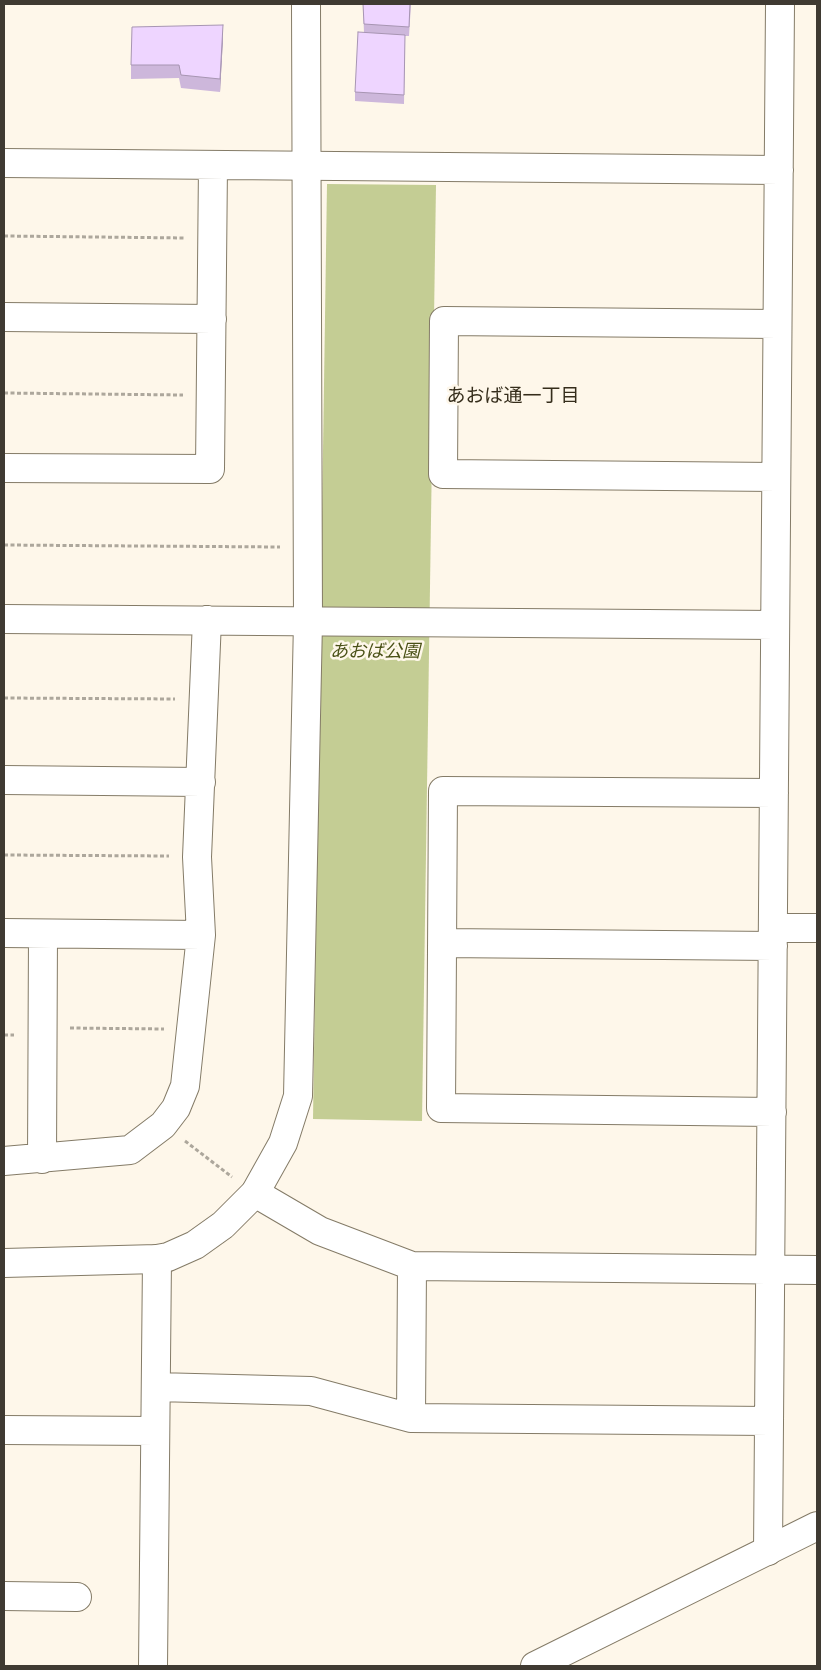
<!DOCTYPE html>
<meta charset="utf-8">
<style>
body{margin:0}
#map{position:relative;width:821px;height:1670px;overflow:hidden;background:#fef7ea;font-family:"Zilla Slab",serif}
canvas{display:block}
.frame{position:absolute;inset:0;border:5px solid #3f3a32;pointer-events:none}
</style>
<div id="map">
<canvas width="821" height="1670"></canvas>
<div class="frame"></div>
</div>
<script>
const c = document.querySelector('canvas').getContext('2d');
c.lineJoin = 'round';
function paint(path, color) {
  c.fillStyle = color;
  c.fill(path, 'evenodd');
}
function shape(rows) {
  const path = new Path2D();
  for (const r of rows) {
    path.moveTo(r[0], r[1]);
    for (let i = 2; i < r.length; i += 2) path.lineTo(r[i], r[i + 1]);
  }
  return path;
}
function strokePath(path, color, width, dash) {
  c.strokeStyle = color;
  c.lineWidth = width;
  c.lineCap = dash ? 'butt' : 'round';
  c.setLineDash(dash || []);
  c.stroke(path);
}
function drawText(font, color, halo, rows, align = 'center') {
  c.font = font + ' "Zilla Slab","Noto Sans JP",serif';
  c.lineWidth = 5;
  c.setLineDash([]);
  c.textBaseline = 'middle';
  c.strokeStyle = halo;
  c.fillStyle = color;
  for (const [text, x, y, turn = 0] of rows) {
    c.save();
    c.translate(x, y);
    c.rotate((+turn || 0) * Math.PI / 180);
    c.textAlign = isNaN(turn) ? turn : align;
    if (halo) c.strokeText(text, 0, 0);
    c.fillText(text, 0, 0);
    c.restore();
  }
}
const green = shape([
 [327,184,436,185,422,1121,313,1119]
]);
const path = shape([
 [4,236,185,238],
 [4,393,183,395],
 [4,545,280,547],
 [4,698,175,699],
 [4,855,169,856],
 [70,1028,164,1029],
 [4,1035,14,1035],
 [185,1141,232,1177]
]);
const minor = shape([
 [4,163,779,170],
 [4,317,212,319],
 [4,468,210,469,213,165],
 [776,477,443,474,444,321,777,324],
 [4,619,775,625],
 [4,780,201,782],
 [773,928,817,928],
 [4,933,201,935],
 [443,943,773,946],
 [772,1112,441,1108,443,791,774,793],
 [42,1159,43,934],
 [4,1161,130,1150,163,1125,176,1108,185,1086,201,935,197,857,207,620],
 [255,1193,320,1231,412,1266,817,1270],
 [412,1266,411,1418,769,1421],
 [156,1387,311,1391,411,1418],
 [4,1430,155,1431],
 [768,1551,780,4],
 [4,1596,77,1597],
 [153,1666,157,1259]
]);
const tertiary = shape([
 [4,1263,157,1259,168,1257,195,1245,223,1225,255,1193,283,1143,298,1096,308,621,306,4],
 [535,1666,817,1526]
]);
const wall = shape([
 [363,4,411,4,409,36,405,36,404,104,355,101,355,92,364,33],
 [223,38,220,92,181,88,179,78,131,79,131,65]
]);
const shadedWall = shape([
 [223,25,223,38,220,92,220,79]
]);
const building = shape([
 [363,4,410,4,409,27,364,24,363,4],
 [223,25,220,79,181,75,179,65,131,65,132,27,223,25],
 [358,32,405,35,404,95,355,92,358,32]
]);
const parkNames = [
 ["あおば公園",375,652]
];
const neighbourhoodNames = [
 ["あおば通一丁目",513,397]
];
paint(green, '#c4cd94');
strokePath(minor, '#847b67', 30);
strokePath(tertiary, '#847b67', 30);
strokePath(path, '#ada79c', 3, [4, 2.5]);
strokePath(minor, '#fff', 28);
strokePath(tertiary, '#fff', 28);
paint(wall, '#cdb7db');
paint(shadedWall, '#a795b2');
paint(building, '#eed5ff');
strokePath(building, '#a795b2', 1);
drawText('italic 18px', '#4a5117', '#fef7ea', parkNames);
drawText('19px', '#352d1b', '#fef7ea', neighbourhoodNames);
</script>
